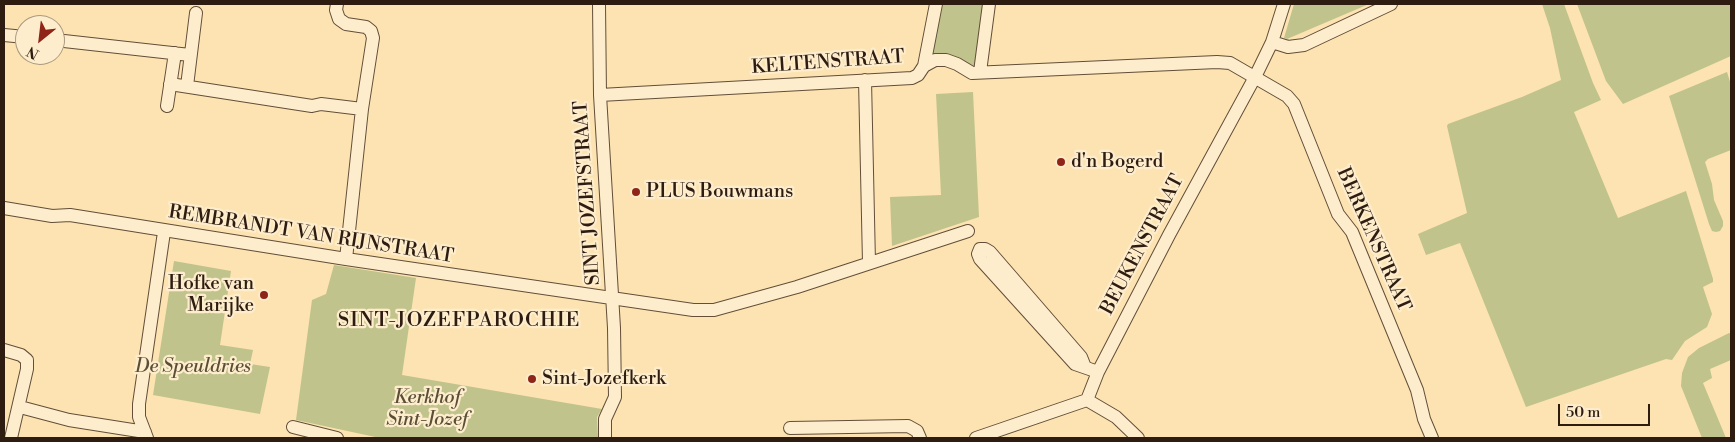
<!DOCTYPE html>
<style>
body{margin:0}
#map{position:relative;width:1735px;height:442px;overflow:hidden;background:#fce3b1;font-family:"Libre Bodoni",serif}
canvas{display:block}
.frame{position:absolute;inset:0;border:5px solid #2e1c11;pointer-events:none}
.north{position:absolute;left:15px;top:15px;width:50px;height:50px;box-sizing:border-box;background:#fdedcc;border:1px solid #aa9981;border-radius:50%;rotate:209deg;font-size:14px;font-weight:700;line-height:20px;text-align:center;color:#2e1c11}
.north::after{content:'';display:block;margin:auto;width:18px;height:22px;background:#8f2418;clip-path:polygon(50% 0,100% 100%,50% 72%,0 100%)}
.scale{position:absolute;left:1558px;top:404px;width:92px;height:22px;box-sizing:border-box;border:2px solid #2e1c11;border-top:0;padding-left:6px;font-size:15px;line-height:18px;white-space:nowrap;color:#2e1c11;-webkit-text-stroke:4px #fdedcc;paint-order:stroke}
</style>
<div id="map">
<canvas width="1735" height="442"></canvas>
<div class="frame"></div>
<div class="north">N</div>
<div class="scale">50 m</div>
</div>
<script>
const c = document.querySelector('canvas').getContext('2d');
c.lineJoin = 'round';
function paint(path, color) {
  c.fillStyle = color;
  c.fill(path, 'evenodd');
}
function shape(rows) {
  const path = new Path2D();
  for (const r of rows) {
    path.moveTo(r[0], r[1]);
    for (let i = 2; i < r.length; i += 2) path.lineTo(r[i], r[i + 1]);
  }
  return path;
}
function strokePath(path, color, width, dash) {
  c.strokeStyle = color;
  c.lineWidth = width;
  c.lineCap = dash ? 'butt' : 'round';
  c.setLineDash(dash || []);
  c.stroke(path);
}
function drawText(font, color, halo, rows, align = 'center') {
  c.font = font + ' "Libre Bodoni",serif';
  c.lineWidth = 4.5;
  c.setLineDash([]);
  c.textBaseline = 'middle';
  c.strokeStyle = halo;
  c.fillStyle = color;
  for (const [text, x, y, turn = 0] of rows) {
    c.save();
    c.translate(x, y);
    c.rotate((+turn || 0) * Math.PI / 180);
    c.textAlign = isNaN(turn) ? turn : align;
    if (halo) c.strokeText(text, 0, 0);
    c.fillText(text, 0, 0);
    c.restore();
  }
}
const green = shape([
 [943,4,985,4,975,67,958,58,932,55],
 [1294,4,1369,4,1287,39,1284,38],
 [1542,4,1564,4,1593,83,1601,100,1574,112,1618,218,1686,191,1713,279,1713,282,1703,287,1712,314,1707,327,1685,341,1672,360,1666,359,1526,407,1460,243,1426,255,1418,234,1467,213,1447,126,1448,124,1522,97,1561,80,1550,28],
 [1577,4,1731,4,1731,56,1623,104,1606,81],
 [1727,72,1731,85,1731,150,1708,159,1705,162,1712,184,1714,200,1723,221,1723,226,1720,231,1716,232,1712,231,1709,224,1669,96],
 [973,92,979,217,892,246,890,197,941,195,936,94],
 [174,261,231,271,220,345,253,350,250,364,270,367,260,414,153,395],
 [334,265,416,278,402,375,602,409,597,417,598,438,380,438,296,420,312,300,326,294],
 [1729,333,1731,334,1731,360,1710,369,1712,378,1703,383,1726,438,1702,438,1681,386,1682,373,1688,357,1699,348]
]);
const street = shape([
 [337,4,336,10,339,19,346,24,366,27,371,31,373,38,362,109,346,259],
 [599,4,600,95,614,328,615,397,605,419,605,438],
 [4,35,25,37],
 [55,40,190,55],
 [1272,42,1288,47,1304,45,1391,4],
 [924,66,936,4],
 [980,72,989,4],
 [865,80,869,263],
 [170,84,312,106,321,104,362,109],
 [187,86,196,13],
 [600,95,912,78,918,75,924,66,935,60,946,60,957,64,972,73,1217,62,1230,63,1287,96,1294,104,1338,214,1352,232,1417,390,1424,419,1432,438],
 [167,106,175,53],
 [4,208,52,216,70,215,346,259,693,310,714,310,797,287,968,231],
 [4,350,21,355,27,360,27,369,11,438],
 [1085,367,1081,357,990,252,985,249,980,249,978,254,980,259,1075,364,1098,372],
 [1087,400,1116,417,1138,438],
 [20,407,69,420,145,432],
 [293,427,337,438],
 [790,428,908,426,917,431,920,438],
 [147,438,139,417,139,404,164,232],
 [976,438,1087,400,1098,372,1169,235,1255,77,1272,42,1284,4]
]);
const markers = [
 [1061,162,5,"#8f2418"],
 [636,192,5,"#8f2418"],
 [264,295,5,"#8f2418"],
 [532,379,5,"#8f2418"]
];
const streetNames = [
 ["KELTENSTRAAT",828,63,-4],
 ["SINT JOZEFSTRAAT",588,193,-94],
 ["REMBRANDT VAN RIJNSTRAAT",311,235,9],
 ["BERKENSTRAAT",1373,240,66],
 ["BEUKENSTRAAT",1143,245,-62]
];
const poiNames = [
 ["d'n Bogerd",1071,162],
 ["PLUS Bouwmans",646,192],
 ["Hofke van",254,284,"right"],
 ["Marijke",254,306,"right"],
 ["Sint-Jozefkerk",542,379]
];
const parkNames = [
 ["De Speuldries",193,367],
 ["Kerkhof",427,398],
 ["Sint-Jozef",427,420]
];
const neighbourhoodNames = [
 ["SINT-JOZEFPAROCHIE",459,321]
];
paint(green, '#c0c38b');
strokePath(street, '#624e39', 14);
strokePath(street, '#fdedcc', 12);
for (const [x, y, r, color] of markers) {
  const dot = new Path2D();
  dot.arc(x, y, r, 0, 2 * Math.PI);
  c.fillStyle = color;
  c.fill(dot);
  strokePath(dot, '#fdedcc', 2);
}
drawText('19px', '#2e1c11', '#fdedcc', streetNames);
drawText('19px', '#2e1c11', '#fdedcc', poiNames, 'left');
drawText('italic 19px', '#5a4e36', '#fdedcc', parkNames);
c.letterSpacing = '1px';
drawText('20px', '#2e1c11', '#fdedcc', neighbourhoodNames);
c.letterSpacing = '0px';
</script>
